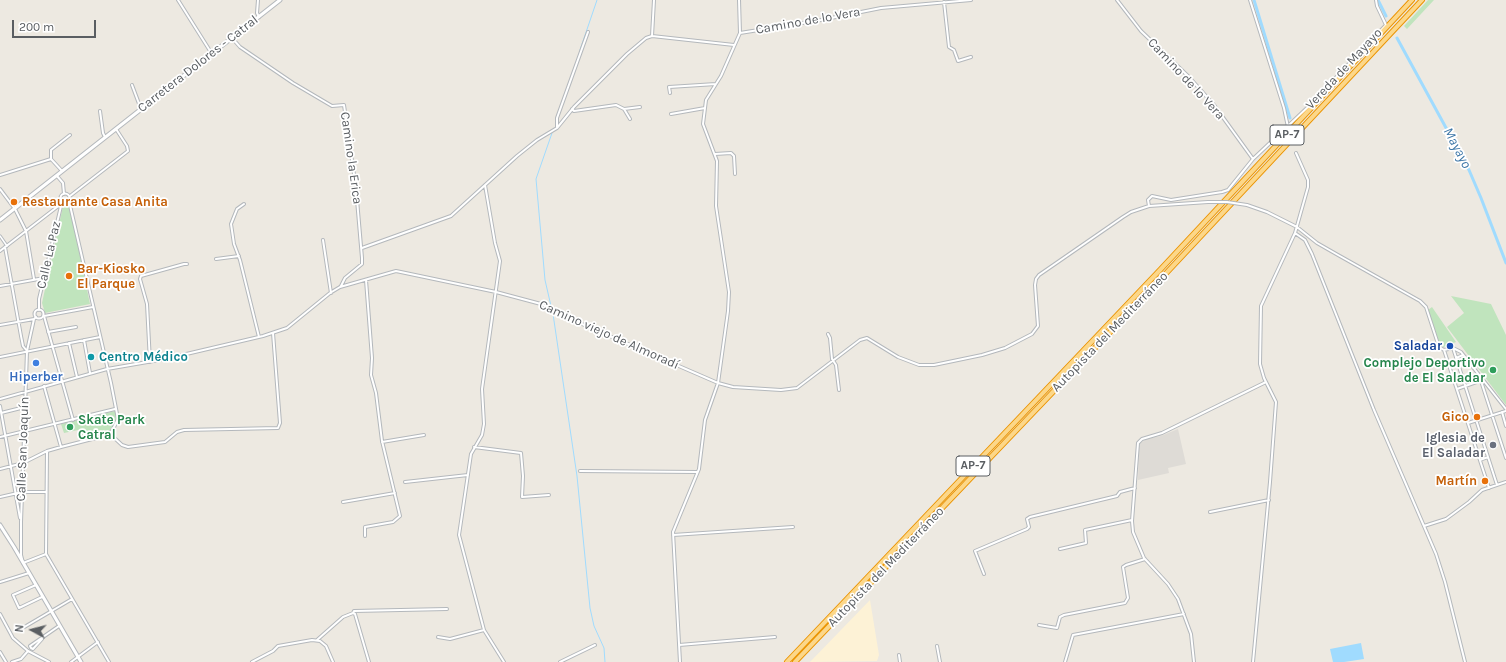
<!DOCTYPE html>
<meta charset="utf-8">
<style>
body{margin:0}
#map{position:relative;width:1506px;height:662px;overflow:hidden;background:#ede9e1;font-family:Karla,sans-serif}
canvas{display:block}
.north{position:absolute;left:12px;top:610px;width:40px;height:40px;-webkit-text-stroke:3px #fff;paint-order:stroke;rotate:277deg;font-size:11px;font-weight:700;line-height:16px;text-align:center;color:#5a5e62}
.north::after{content:'';display:block;margin:auto;width:14px;height:18px;background:#5a5e62;clip-path:polygon(50% 0,100% 100%,50% 72%,0 100%)}
.scale{position:absolute;left:12px;top:20px;width:84px;height:18px;box-sizing:border-box;border:2px solid #5a5e62;border-top:0;padding-left:5px;font-size:12px;line-height:14px;white-space:nowrap;color:#5a5e62;-webkit-text-stroke:3px #fff;paint-order:stroke}
</style>
<div id="map">
<canvas width="1506" height="662"></canvas>
<div class="north">N</div>
<div class="scale">200 m</div>
</div>
<script>
const c = document.querySelector('canvas').getContext('2d');
c.lineJoin = 'round';
function paint(path, color) {
  c.fillStyle = color;
  c.fill(path, 'evenodd');
}
function shape(rows) {
  const path = new Path2D();
  for (const r of rows) {
    if (r.length === 3) {
      path.moveTo(r[0] + r[2], r[1]);
      path.arc(r[0], r[1], r[2], 0, 2 * Math.PI);
      continue;
    }
    path.moveTo(r[0], r[1]);
    for (let i = 2; i < r.length; i += 2) path.lineTo(r[i], r[i + 1]);
  }
  return path;
}
function strokePath(path, color, width, dash) {
  c.strokeStyle = color;
  c.lineWidth = width;
  c.lineCap = dash ? 'butt' : 'round';
  c.setLineDash(dash || []);
  c.stroke(path);
}
function drawText(font, color, halo, rows, align = 'center') {
  c.font = font + ' Karla,sans-serif';
  c.lineWidth = 3.5;
  c.setLineDash([]);
  c.textBaseline = 'middle';
  c.strokeStyle = halo;
  c.fillStyle = color;
  for (const [text, x, y, turn = 0] of rows) {
    c.save();
    c.translate(x, y);
    c.rotate((+turn || 0) * Math.PI / 180);
    c.textAlign = isNaN(turn) ? turn : align;
    if (halo) c.strokeText(text, 0, 0);
    c.fillText(text, 0, 0);
    c.restore();
  }
}
const commercial = shape([
 [870,600,879,655,877,661,810,662]
]);
const industrial = shape([
 [1178,429,1186,464,1168,468,1169,473,1138,480,1139,444,1147,439,1161,436]
]);
const green = shape([
 [1428,0,1434,0,1407,29,1404,26],
 [65,204,70,207,90,304,45,313,42,303,63,206],
 [1451,296,1491,304,1506,335,1506,405,1447,327,1464,313],
 [1432,307,1456,342,1441,348,1428,310],
 [115,411,117,419,116,422,111,430,104,435,81,440,78,430,64,433,61,424]
]);
const water = shape([
 [1361,643,1364,659,1344,662,1333,662,1330,649]
]);
const stream = shape([
 [580,50,597,0],
 [551,306,545,280,536,179,552,133],
 [553,314,577,476,590,608,594,626,604,648,605,662]
]);
const canal = shape([
 [1254,0,1290,118],
 [1378,0,1386,16],
 [1397,38,1469,170,1481,198,1506,263]
]);
const pedestrian = shape([
 [0,236,7,246]
]);
const minor = shape([
 [178,0,212,54],
 [258,0,257,13,259,17],
 [1117,0,1141,31,1189,77,1214,105,1253,159],
 [1250,0,1284,108,1288,127],
 [944,2,949,47,954,50,958,61,971,57],
 [740,33,821,20,881,8,971,0],
 [652,36,654,0],
 [232,38,240,47,293,83,332,106,344,105,356,188,362,258,362,264,345,278,341,286],
 [132,85,141,109],
 [670,93,669,87,716,84],
 [572,109,574,111,616,105,624,109,640,107],
 [624,109,630,119],
 [100,111,103,133,105,137],
 [671,114,705,108],
 [557,127,557,118,588,32],
 [715,154,731,153,734,156,735,174],
 [51,159,51,150,70,135],
 [51,159,62,171],
 [0,175,51,159],
 [57,176,63,183,64,194],
 [485,185,495,243,500,261,482,389,484,424,482,435,471,454,459,535,484,630,504,662],
 [0,189,15,209,26,231,34,279],
 [65,198,4.5],
 [70,196,128,151,127,146,116,129],
 [244,204,237,209,231,224,234,244,240,260,259,337],
 [1247,205,1267,212,1297,227,1317,243,1338,255,1420,301,1426,307,1439,347,1444,350],
 [1149,206,1148,200,1152,196,1171,200,1222,192,1228,190,1253,159,1307,108,1386,25,1377,6,1376,0],
 [1295,233,1308,187,1308,180,1296,153],
 [323,240,331,293],
 [5,247,21,336,23,346,27,351],
 [362,248,451,216,517,156,537,140,557,128,574,107,627,54,646,38,652,36,734,45],
 [0,251,61,204],
 [216,259,239,256],
 [0,286,44,278],
 [39,314,4.5],
 [39,310,39,299,62,202],
 [44,316,73,420],
 [44,316,93,307],
 [0,325,34,319],
 [48,332,76,327],
 [828,334,830,338,832,359,836,365,839,390],
 [84,340,90,373],
 [69,343,77,377],
 [1453,348,1497,485],
 [1444,350,1489,488],
 [1444,350,1453,348,1461,352,1506,409],
 [0,357,100,337],
 [1456,358,1463,355],
 [150,362,147,304,140,279,141,276,184,264,187,264],
 [1481,381,1506,458],
 [44,386,61,447],
 [1457,389,1482,380],
 [0,399,107,369,165,359,263,336,287,328,330,293,340,287,396,271,496,292,541,304,582,324,718,383,733,387,781,390,797,388,860,340,867,338,898,357,919,365,934,365,982,355,1005,348,1032,334,1038,326,1035,285,1036,279,1039,275,1123,217,1131,212,1149,206,1208,202],
 [0,406,20,518],
 [1502,412,1506,426],
 [1,413,25,407],
 [1468,423,1506,411],
 [109,433,122,445,128,447,165,442,177,432,184,430,278,428,280,423,273,333],
 [0,437,115,409],
 [382,442,424,435],
 [474,447,521,453,523,476,522,497,549,495],
 [47,451,46,554,109,662],
 [1480,460,1488,457],
 [0,469,23,463,47,451,61,447,104,436,112,431,118,419,111,383,69,201],
 [580,471,697,472],
 [405,482,468,475],
 [0,497,22,492,46,492],
 [343,502,395,493],
 [1210,512,1269,500],
 [21,522,27,351,34,319,36,317],
 [21,522,21,555,23,563,46,554],
 [1424,526,1446,519,1469,502,1482,490,1506,482],
 [673,535,793,527],
 [365,536,365,527,393,522,400,516,382,441,376,393,371,375,372,358,366,280],
 [1060,549,1086,543,1085,530,1132,520],
 [984,574,975,551,1027,529,1029,527,1027,519,1030,517,1117,496,1120,492,1135,488],
 [0,582,29,573],
 [36,585,13,595,19,608,42,597],
 [353,613,354,611,447,609],
 [0,614,13,638,28,651,49,662],
 [1039,625,1057,628,1060,617,1064,615,1125,603,1128,598,1123,567,1126,565,1145,559],
 [21,629,72,599],
 [438,637,450,639,484,630],
 [42,639,33,649,31,648,30,646,59,626],
 [317,640,343,617,353,613,355,614,369,662],
 [679,645,775,637],
 [937,646,940,662],
 [0,652,6,662],
 [899,655,900,662],
 [12,662,21,659,28,651],
 [71,662,98,642],
 [252,662,273,651,278,646,312,640,320,641,326,646,333,662],
 [560,662,595,645],
 [680,662,673,532,699,469,705,420,718,383,728,311,729,292,716,206,717,161,703,124,706,100,721,76,740,33,739,0],
 [1065,662,1073,635,1184,614],
 [1194,662,1191,634,1178,599,1168,584,1144,558,1133,532,1132,521,1138,443,1142,439,1162,433,1266,382],
 [1253,662,1270,482,1276,402,1264,378,1260,364,1261,306,1295,233,1305,240,1312,254,1374,410,1436,554,1445,582,1465,662]
]);
const tertiary = shape([
 [0,220,280,0],
 [0,525,14,547,81,662]
]);
const motorway = shape([
 [787,662,1160,270,1412,0],
 [795,662,1156,284,1422,0]
]);
const minorBridge = shape([
 [1208,202,1227,202,1247,205]
]);
const markers = [
 [14,202,4,"#e8710a"],
 [69,276,4,"#e8710a"],
 [1450,346,4,"#1a4fb4"],
 [91,357,4,"#0f9aa8"],
 [36,363,4,"#3f7fe0"],
 [1493,370,4,"#2e9e5b"],
 [1477,417,4,"#e8710a"],
 [70,427,4,"#2e9e5b"],
 [1493,445,4,"#6b7280"],
 [1485,481,4,"#e8710a"]
];
const shields = [
 [1287,135,34],
 [973,466,34]
];
const shieldNames = [
 ["AP-7",1287,135],
 ["AP-7",973,466]
];
const streetNames = [
 ["Camino de lo Vera",808,21,-10],
 ["Carretera Dolores - Catral",198,64,-38],
 ["Vereda de Mayayo",1344,69,-47],
 ["Camino de lo Vera",1186,79,47],
 ["Camino la Erica",351,158,82],
 ["Calle La Paz",49,255,-77],
 ["Autopista del Mediterráneo",1110,332,-46],
 ["Camino viejo de Almoradí",609,335,24],
 ["Calle San Joaquín",23,449,-88],
 ["Autopista del Mediterráneo",886,567,-46]
];
const foodNames = [
 ["Restaurante Casa Anita",22,202],
 ["Bar-Kiosko",77,269],
 ["El Parque",77,284],
 ["Gico",1469,417,"right"],
 ["Martín",1477,481,"right"]
];
const transitNames = [
 ["Saladar",1442,346]
];
const cultureNames = [
 ["Centro Médico",99,357]
];
const leisureNames = [
 ["Complejo Deportivo",1485,363],
 ["de El Saladar",1485,378],
 ["Skate Park",78,420,"left"],
 ["Catral",78,435,"left"]
];
const shopNames = [
 ["Hiperber",36,377]
];
const worshipNames = [
 ["Iglesia de",1485,438],
 ["El Saladar",1485,453]
];
const waterNames = [
 ["Mayayo",1457,148,62]
];
paint(commercial, '#fdf2d6');
paint(industrial, '#dedbd6');
paint(green, '#c0e4bd');
paint(water, '#a0dbfe');
strokePath(stream, '#a0dbfe', 1);
strokePath(canal, '#a0dbfe', 3);
strokePath(pedestrian, '#b4b8bc', 3.5);
strokePath(minor, '#b4b8bc', 4);
strokePath(tertiary, '#b4b8bc', 5);
strokePath(motorway, '#eb9402', 6);
strokePath(pedestrian, '#fff', 1.5);
strokePath(minor, '#fff', 2);
strokePath(tertiary, '#fff', 3);
strokePath(motorway, '#fcd789', 4);
strokePath(minorBridge, '#b4b8bc', 4, []);
strokePath(minorBridge, '#fff', 2);
for (const [x, y, r, color] of markers) {
  const dot = new Path2D();
  dot.arc(x, y, r, 0, 2 * Math.PI);
  c.fillStyle = color;
  c.fill(dot);
  strokePath(dot, '#fff', 1.5);
}
for (const [x, y, w] of shields) {
  const box = new Path2D();
  box.roundRect(x - w / 2, y - 10, w, 20, 3);
  c.fillStyle = '#fff';
  c.fill(box);
  strokePath(box, '#5a5e62', 1);
}
drawText('bold 12px', '#5a5e62', null, shieldNames);
drawText('13px', '#5a5e62', '#fff', streetNames);
drawText('bold 13px', '#c56008', '#fff', foodNames, 'left');
drawText('bold 13px', '#164399', '#fff', transitNames, 'right');
drawText('bold 13px', '#0d838f', '#fff', cultureNames, 'left');
drawText('bold 13px', '#27864d', '#fff', leisureNames, 'right');
drawText('bold 13px', '#366cbe', '#fff', shopNames);
drawText('bold 13px', '#5b616d', '#fff', worshipNames, 'right');
drawText('italic 14px', '#3c76a7', '#fff', waterNames);
</script>
